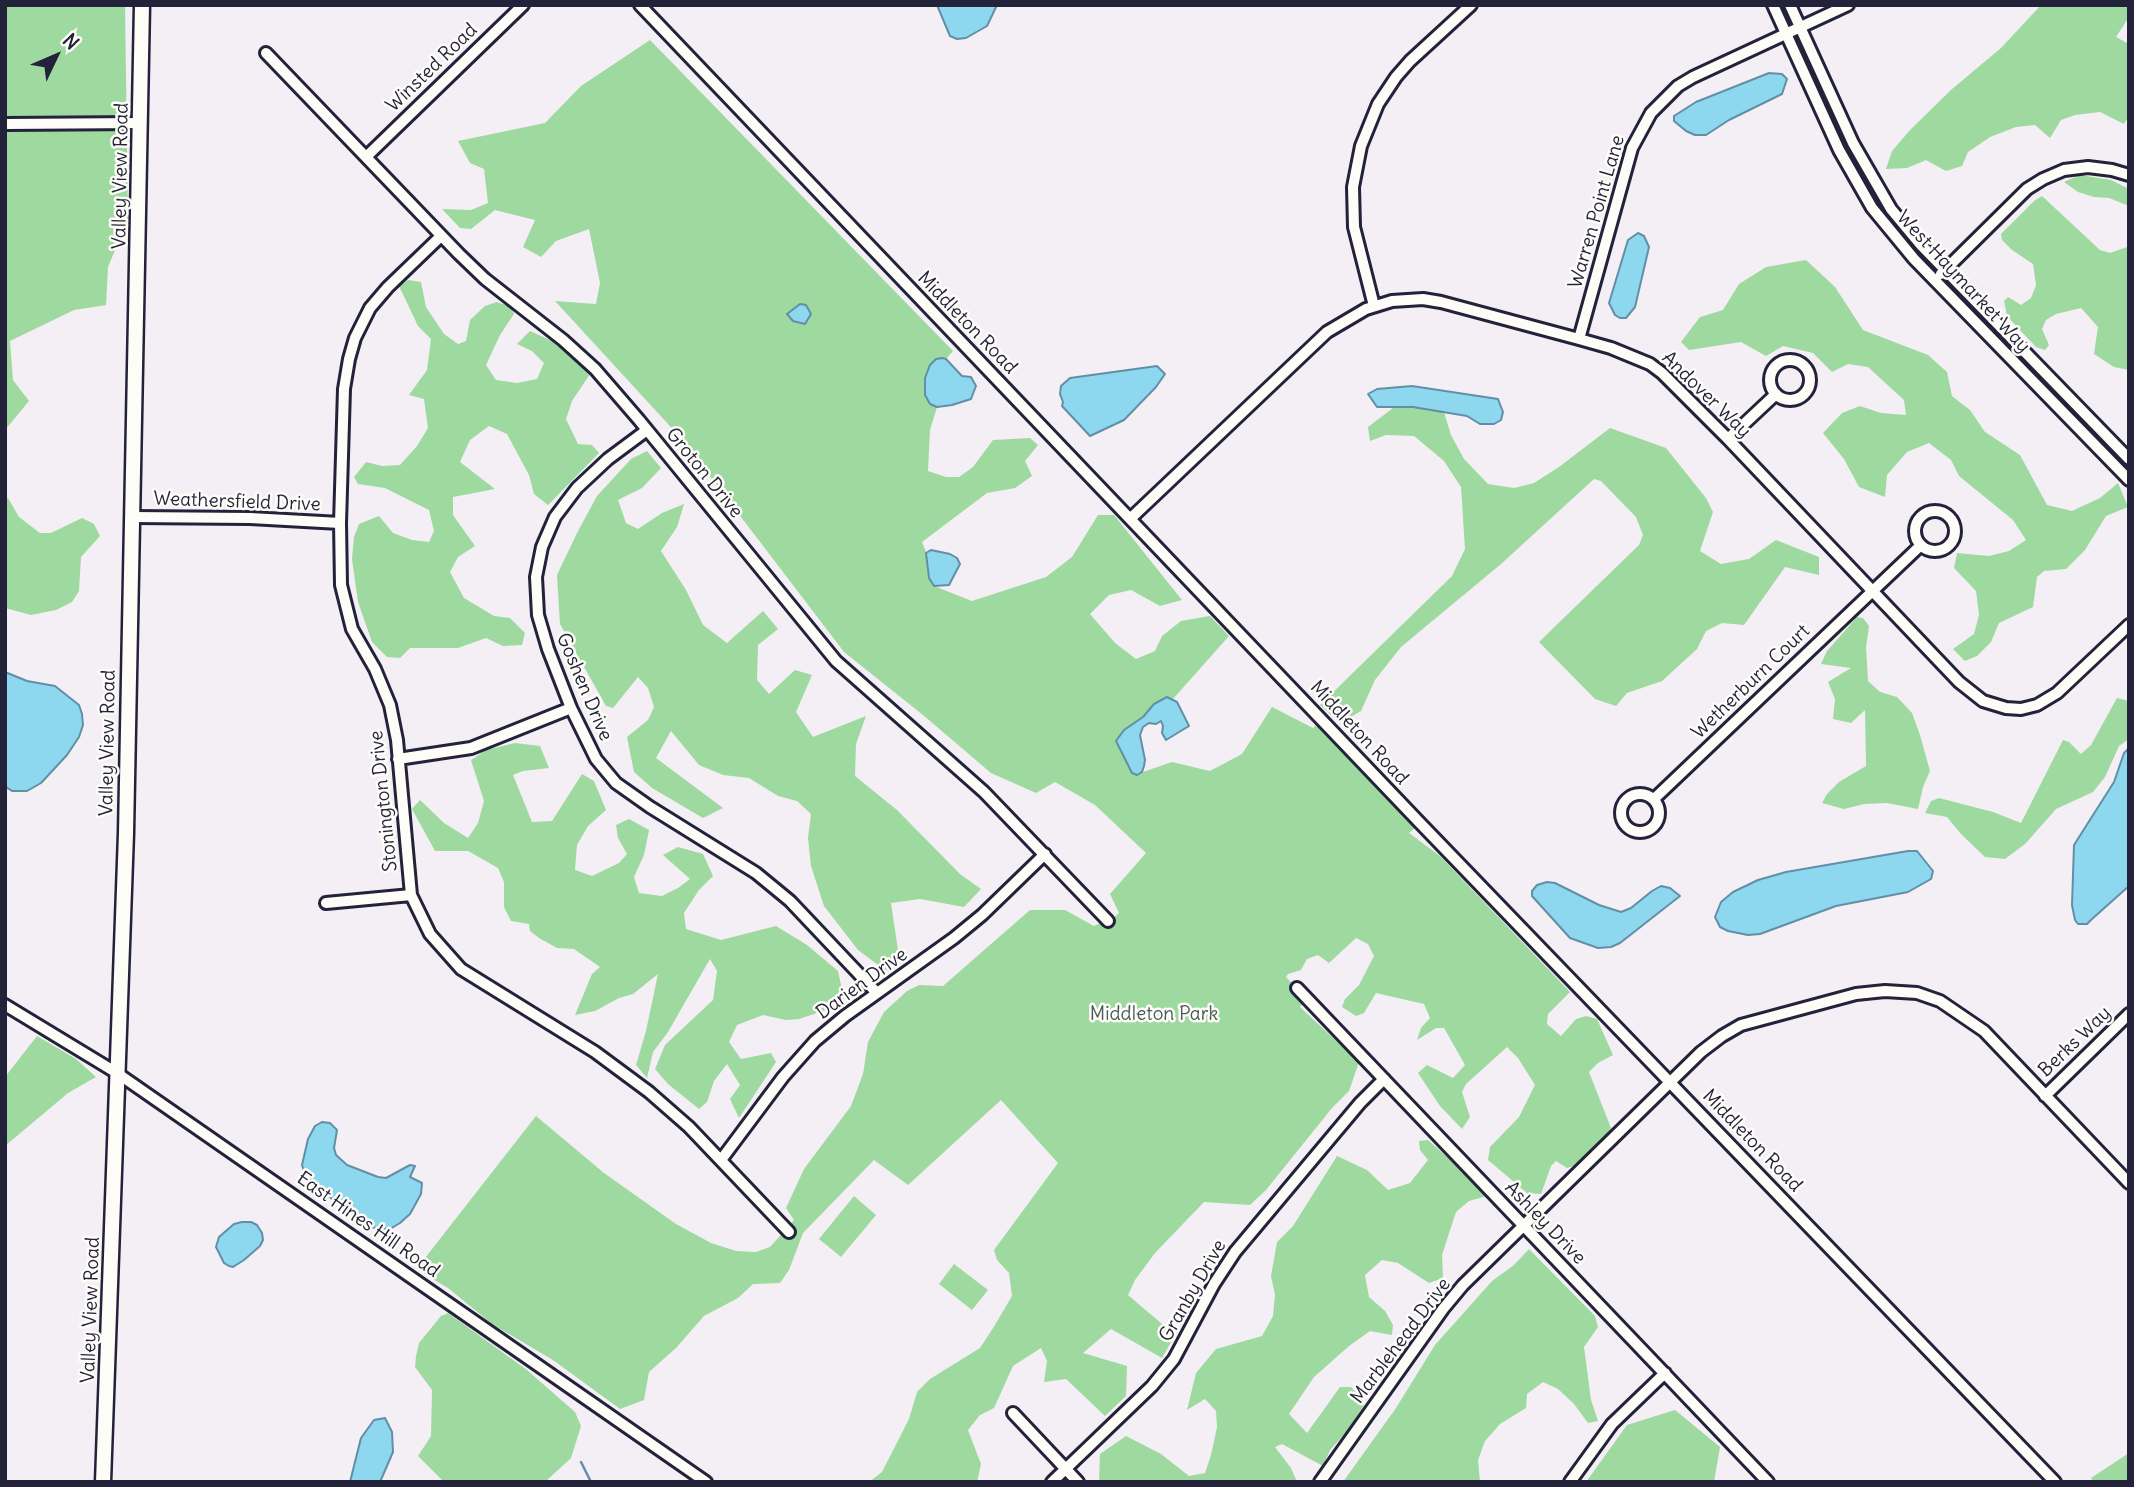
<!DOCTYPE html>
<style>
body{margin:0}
#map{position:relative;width:2134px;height:1487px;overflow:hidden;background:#f4eff5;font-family:Delius,sans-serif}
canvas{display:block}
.frame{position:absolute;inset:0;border:7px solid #22223b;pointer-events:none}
.north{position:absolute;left:21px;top:21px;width:70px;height:70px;-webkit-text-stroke:5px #fdfcf7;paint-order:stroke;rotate:46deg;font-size:19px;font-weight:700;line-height:28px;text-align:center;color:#22223b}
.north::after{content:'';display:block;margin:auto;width:24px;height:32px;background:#22223b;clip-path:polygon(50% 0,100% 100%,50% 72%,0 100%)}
</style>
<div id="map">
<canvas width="2134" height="1487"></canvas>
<div class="frame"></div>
<div class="north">N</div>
</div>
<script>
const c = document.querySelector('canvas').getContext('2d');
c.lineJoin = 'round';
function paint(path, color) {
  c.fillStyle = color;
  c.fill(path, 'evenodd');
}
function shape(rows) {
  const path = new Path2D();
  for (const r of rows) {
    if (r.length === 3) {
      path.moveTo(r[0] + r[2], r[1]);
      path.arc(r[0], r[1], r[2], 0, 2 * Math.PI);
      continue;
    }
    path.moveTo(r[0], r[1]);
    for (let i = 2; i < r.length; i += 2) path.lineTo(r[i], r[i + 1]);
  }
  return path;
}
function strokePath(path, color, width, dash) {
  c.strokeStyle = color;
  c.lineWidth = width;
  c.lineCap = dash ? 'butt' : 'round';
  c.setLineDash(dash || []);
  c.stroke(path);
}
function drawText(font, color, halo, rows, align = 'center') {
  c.font = font + ' Delius,sans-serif';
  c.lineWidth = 5;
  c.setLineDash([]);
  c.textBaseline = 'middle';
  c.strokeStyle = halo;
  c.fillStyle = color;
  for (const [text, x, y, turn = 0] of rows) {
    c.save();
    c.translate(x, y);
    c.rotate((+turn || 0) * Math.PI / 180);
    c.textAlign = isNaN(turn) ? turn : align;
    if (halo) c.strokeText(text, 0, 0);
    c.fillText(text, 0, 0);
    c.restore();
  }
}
const green = shape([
 [5,5,125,5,128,219,108,267,106,305,74,310,10,341,13,380,29,401,5,430],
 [2041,5,2129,5,2129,17,2116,37,2129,44,2129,116,2124,124,2100,112,2075,115,2061,120,2050,138,2035,125,2016,127,1990,137,1968,152,1962,166,1946,171,1926,160,1907,168,1886,169,1892,151,1911,129,1952,89,2001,48],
 [650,40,953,351,946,359,942,358,930,365,928,371,930,404,937,407,930,430,928,471,946,477,959,477,973,467,993,440,1030,438,1038,445,1025,461,1032,476,1015,488,987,493,922,542,929,560,927,571,934,586,972,601,1046,577,1072,557,1098,515,1114,515,1182,600,1160,606,1131,590,1109,595,1090,614,1115,643,1136,659,1155,651,1162,636,1181,621,1210,616,1229,636,1173,699,1167,697,1154,704,1143,717,1124,730,1116,742,1132,773,1137,774,1172,762,1210,771,1242,754,1272,707,1313,728,1323,719,1420,823,1409,833,1440,856,1570,992,1548,1014,1547,1024,1561,1036,1576,1019,1586,1016,1597,1019,1613,1055,1598,1063,1589,1072,1611,1128,1590,1161,1567,1168,1556,1161,1551,1166,1541,1194,1527,1193,1488,1160,1490,1147,1519,1117,1535,1085,1518,1058,1507,1047,1466,1084,1462,1092,1470,1117,1462,1129,1440,1106,1418,1073,1427,1065,1453,1078,1465,1065,1444,1028,1436,1028,1417,1040,1421,1028,1430,1018,1424,1004,1376,993,1364,1013,1356,1016,1342,1007,1345,999,1359,985,1374,956,1368,944,1356,938,1329,963,1318,955,1307,959,1301,970,1288,974,1286,977,1307,999,1300,1007,1359,1062,1349,1091,1332,1108,1266,1190,1250,1205,1204,1202,1155,1253,1135,1280,1128,1295,1175,1335,1162,1358,1111,1329,1083,1353,1127,1366,1126,1396,1105,1416,1066,1379,1044,1382,1047,1361,1041,1348,1013,1366,994,1408,980,1415,968,1430,981,1464,977,1482,869,1482,882,1472,909,1419,917,1392,930,1379,980,1348,995,1325,1012,1296,1009,1273,997,1260,994,1250,1058,1163,1001,1100,908,1185,874,1160,803,1233,789,1270,780,1283,753,1284,738,1298,704,1316,676,1348,649,1372,644,1400,620,1409,553,1360,492,1324,448,1288,426,1275,418,1267,536,1116,604,1173,676,1224,711,1243,736,1251,756,1252,770,1247,794,1220,786,1208,804,1169,851,1106,863,1074,868,1042,884,1012,907,991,919,985,943,986,1030,910,1065,910,1094,926,1103,922,1105,926,1119,913,1110,894,1146,853,1095,805,1055,782,1036,793,991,773,923,715,844,652,680,437,555,301,596,304,600,283,589,229,556,241,541,257,523,247,535,220,495,210,471,229,460,228,442,209,471,210,488,203,484,169,470,163,458,141,545,123,581,86],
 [2080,175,2111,180,2129,189,2129,206,2109,198,2094,197,2078,192,2064,182],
 [2042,196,2100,250,2110,253,2127,247,2129,244,2129,370,2114,367,2094,354,2098,327,2081,308,2056,314,2046,320,2042,329,2049,345,2045,350,2036,347,2007,316,2004,301,2008,297,2021,305,2031,298,2036,285,2033,264,2012,250,2002,240,2001,234,2034,201],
 [1806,260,1835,287,1863,330,1928,355,1947,372,1952,396,1970,410,1985,432,2020,455,2047,505,2072,511,2100,498,2118,483,2128,507,2106,516,2085,550,2066,569,2044,571,2037,577,2033,607,1999,623,1991,642,1977,656,1965,661,1953,649,1974,634,1979,615,1976,591,1954,568,1957,553,1989,556,2009,551,2026,540,2013,520,1959,476,1951,460,1929,443,1907,452,1887,475,1885,497,1859,487,1844,459,1823,433,1842,413,1860,406,1881,413,1906,415,1904,400,1868,367,1848,364,1832,372,1813,353,1783,346,1766,356,1741,342,1689,350,1681,342,1700,317,1723,310,1739,284,1766,267],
 [408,280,421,282,426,307,444,334,458,344,466,341,470,320,485,306,497,302,511,307,514,314,500,335,486,365,496,380,517,383,537,379,544,363,532,351,517,344,530,331,552,341,590,374,572,401,566,419,578,444,592,445,599,453,548,505,534,494,529,475,507,434,489,426,470,440,460,462,495,489,453,497,453,515,475,546,458,557,450,572,464,598,494,616,510,618,525,633,522,645,503,646,486,638,458,648,410,648,400,658,387,657,372,642,358,602,352,559,354,537,359,524,379,516,393,533,412,540,429,542,434,531,429,510,385,488,358,484,354,477,366,462,382,466,400,465,417,446,428,428,424,399,409,395,427,370,431,339,418,326,399,286],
 [1413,407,1444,412,1451,435,1464,459,1488,484,1514,488,1534,483,1559,467,1610,428,1666,448,1706,498,1713,512,1700,551,1721,564,1749,559,1776,540,1819,557,1819,575,1785,567,1744,625,1722,623,1706,631,1697,649,1662,681,1627,693,1616,706,1595,699,1539,642,1639,545,1643,535,1636,517,1601,481,1594,479,1501,564,1401,647,1375,680,1361,711,1340,723,1320,705,1452,576,1465,549,1461,487,1444,461,1414,436,1386,435,1370,441,1368,427,1393,408],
 [647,451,661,468,642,488,618,500,626,523,638,529,662,513,684,504,677,527,661,551,686,590,703,625,727,643,763,611,778,629,758,645,757,680,769,694,795,670,812,675,796,712,813,737,866,716,856,744,855,776,897,810,960,874,981,889,964,907,920,899,891,903,898,950,886,971,858,950,824,906,811,866,808,838,811,814,797,801,778,796,749,778,723,775,699,765,671,731,656,758,723,808,703,818,652,788,634,772,627,737,648,720,654,707,648,688,638,677,613,708,606,706,560,624,557,575,577,533,597,496,631,459],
 [8,498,19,517,40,533,51,533,82,518,94,524,100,536,81,557,79,591,72,602,56,610,31,615,5,608,5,499],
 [1857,617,1863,618,1869,626,1866,647,1868,681,1880,692,1897,697,1912,713,1920,735,1930,771,1923,787,1918,809,1887,803,1864,804,1844,809,1822,803,1827,794,1839,782,1866,766,1865,710,1851,723,1833,719,1835,699,1828,682,1851,668,1821,664,1827,651],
 [2117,698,2129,701,2129,739,2119,746,2105,777,2093,792,2056,809,2025,844,2005,859,1985,857,1961,834,1947,817,1925,813,1931,801,1939,798,1993,812,2021,823,2063,740,2069,742,2081,754,2091,745],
 [515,743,540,746,549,768,523,771,513,775,532,822,552,821,582,774,594,781,606,810,588,826,577,845,575,870,592,876,619,863,627,854,618,838,616,825,629,819,649,830,644,855,634,877,639,893,662,896,678,888,690,879,663,855,678,847,703,854,713,876,699,890,684,913,686,929,721,940,776,926,807,945,838,971,844,999,823,1011,799,1019,786,1020,763,1015,737,1025,729,1042,741,1059,771,1053,776,1062,739,1118,730,1099,740,1085,727,1064,714,1081,707,1102,699,1109,668,1084,655,1069,665,1045,713,1000,717,971,710,959,668,1032,653,1052,647,1078,636,1065,646,1031,658,974,633,994,619,998,595,1011,575,1015,592,974,600,967,574,949,557,948,539,938,530,931,529,924,511,921,504,907,504,882,498,868,468,851,435,851,412,809,420,800,444,823,468,838,478,823,484,801,471,760,486,750],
 [37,1036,76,1059,96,1077,68,1093,5,1146,5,1077],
 [1428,1140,1470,1177,1487,1196,1469,1201,1456,1212,1442,1255,1443,1278,1429,1283,1398,1263,1382,1260,1365,1275,1369,1297,1385,1311,1393,1325,1392,1335,1370,1331,1349,1346,1314,1377,1289,1414,1307,1433,1340,1387,1351,1387,1359,1396,1364,1405,1349,1429,1330,1450,1323,1466,1282,1444,1275,1447,1291,1468,1297,1482,1099,1482,1100,1454,1126,1436,1161,1454,1189,1476,1205,1473,1211,1455,1217,1427,1216,1411,1205,1399,1187,1410,1196,1373,1216,1349,1262,1336,1273,1316,1275,1295,1271,1276,1277,1242,1293,1226,1337,1156,1367,1170,1388,1190,1410,1183,1428,1160,1420,1150,1419,1141],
 [854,1196,876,1215,841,1257,819,1239],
 [1529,1249,1595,1316,1598,1327,1584,1347,1591,1400,1598,1421,1588,1423,1574,1404,1558,1389,1543,1382,1527,1394,1526,1408,1500,1424,1485,1441,1478,1460,1480,1482,1343,1482,1396,1408,1435,1345,1492,1281,1514,1265],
 [954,1264,988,1290,972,1310,939,1284],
 [448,1313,527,1370,575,1412,581,1426,571,1458,545,1482,444,1482,418,1456,431,1436,432,1390,415,1367,416,1356,419,1343,441,1316],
 [1675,1410,1720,1447,1714,1482,1586,1482,1627,1425],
 [2129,1453,2129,1482,2094,1482,2091,1478]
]);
const water = shape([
 [937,5,997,5,987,26,966,38,957,39,950,36,937,5],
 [1769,73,1782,74,1787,79,1782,94,1729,120,1706,135,1695,135,1686,131,1674,121,1674,116,1696,102,1769,73],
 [1638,233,1644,236,1649,247,1635,307,1626,318,1620,318,1615,315,1609,303,1628,240,1638,233],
 [800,304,806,305,811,314,805,324,793,321,787,314,800,304],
 [942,358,946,359,962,376,971,377,976,386,971,399,952,405,937,407,930,404,925,395,925,378,930,365,936,359,942,358],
 [1157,366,1165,374,1156,387,1124,420,1090,436,1062,406,1063,402,1060,394,1061,386,1070,378,1157,366],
 [1412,386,1498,399,1503,412,1501,420,1494,424,1480,424,1467,416,1413,407,1377,407,1368,394,1377,389,1412,386],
 [931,550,950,554,957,558,960,564,949,585,934,586,929,578,926,553,931,550],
 [5,672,27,681,55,686,79,705,82,714,83,725,79,737,67,755,41,783,27,791,12,791,6,787,5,782,5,672],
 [1167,697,1177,702,1189,726,1166,740,1162,733,1163,726,1161,721,1156,724,1149,723,1143,727,1140,735,1145,760,1144,766,1142,772,1137,775,1132,773,1116,741,1124,730,1143,717,1154,704,1167,697],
 [2129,748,2129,886,2092,919,2087,924,2078,924,2075,920,2072,905,2074,845,2114,782,2124,753,2129,748],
 [1908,851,1917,851,1933,871,1931,879,1908,892,1836,906,1760,934,1748,935,1728,931,1720,927,1715,917,1721,902,1733,892,1758,880,1786,872,1908,851],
 [1547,882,1555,883,1599,905,1621,912,1631,908,1652,891,1661,886,1670,888,1680,896,1620,943,1611,947,1598,948,1570,938,1532,896,1532,891,1537,885,1547,882],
 [322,1122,330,1123,337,1130,334,1148,336,1155,347,1165,378,1177,386,1178,410,1165,415,1166,410,1177,422,1183,421,1194,410,1214,400,1223,390,1229,367,1227,321,1190,305,1174,302,1165,308,1139,315,1126,322,1122],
 [242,1222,251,1222,257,1225,262,1233,263,1240,260,1246,244,1260,233,1267,229,1266,224,1263,216,1247,219,1237,234,1224,242,1222],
 [385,1418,392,1432,393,1452,380,1482,350,1482,361,1438,374,1420,385,1418]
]);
const stream = shape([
 [581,1462,591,1482]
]);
const minor = shape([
 [640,5,1420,823,2055,1482],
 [1773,5,1839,150,1872,208,1914,259,2129,480],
 [1790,5,1853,143,1891,209,1921,245,2129,459],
 [266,53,459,254,485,279,563,340,595,369,639,420,836,661,984,792,1108,921],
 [5,124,141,123],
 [366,157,523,5],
 [441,236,388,287,370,308,355,338,349,359,344,389,340,523,341,585,352,629,375,669,390,705,397,740,411,895,430,934,461,969,595,1052,649,1092,689,1127,789,1232],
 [1941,274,2027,189,2043,179,2064,170,2088,167,2112,170,2129,175],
 [1374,306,1354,227,1353,187,1361,146,1378,104,1396,77,1410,61,1471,5],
 [1579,339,1632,148,1651,113,1678,86,1693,77,1848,5],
 [1790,380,20],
 [647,430,608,459,577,488,555,517,542,547,536,577,538,615,548,649,571,708,596,759,616,783,650,807,756,873,790,901,877,993],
 [1728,439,1776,394],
 [1935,531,20],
 [132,517,250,518,340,523],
 [1130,519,1327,332,1366,309,1392,301,1423,299,1441,302,1579,339,1611,348,1650,364,1662,373,1728,439,1959,682,1983,701,2006,708,2021,709,2037,705,2057,693,2129,625],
 [398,759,471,748,571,708],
 [1640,813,19],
 [1654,799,1921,545],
 [326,903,411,895],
 [1297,988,1768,1482],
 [5,1005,117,1073,706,1482],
 [2045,1096,2129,1014],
 [721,1160,783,1077,815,1041,845,1016,954,938,982,915,1045,854],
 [1013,1413,1078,1482],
 [1052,1482,1152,1386,1174,1359,1214,1284,1235,1252,1360,1103,1384,1079],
 [1320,1482,1443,1309,1463,1285,1701,1052,1722,1036,1741,1025,1856,994,1885,991,1917,993,1940,1001,1984,1031,2129,1183],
 [1570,1482,1612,1424,1665,1373]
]);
const major = shape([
 [103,1482,126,833,142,5]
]);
const streetNames = [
 ["Winsted Road",432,68,-44],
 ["Valley View Road",121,176,-89],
 ["Warren Point Lane",1597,212,-74],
 ["West Haymarket Way",1963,282,47],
 ["Middleton Road",967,323,46],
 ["Andover Way",1706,395,44],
 ["Groton Drive",704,473,51],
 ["Weathersfield Drive",237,502,2],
 ["Wetherburn Court",1751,682,-44],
 ["Goshen Drive",584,687,67],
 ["Middleton Road",1359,733,47],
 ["Valley View Road",108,743,-89],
 ["Stonington Drive",384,801,-96],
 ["Darien Drive",862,984,-36],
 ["Berks Way",2075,1042,-44],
 ["Middleton Road",1752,1141,46],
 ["Ashley Drive",1545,1223,46],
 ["East Hines Hill Road",368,1225,35],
 ["Granby Drive",1193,1291,-60],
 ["Valley View Road",91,1310,-88],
 ["Marblehead Drive",1401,1341,-53]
];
const parkNames = [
 ["Middleton Park",1154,1015]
];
paint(green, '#9ed99f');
paint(water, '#8dd8ee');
strokePath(water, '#628fa6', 2);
strokePath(stream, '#628fa6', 2.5);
strokePath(minor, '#22223b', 16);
strokePath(major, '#22223b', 19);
strokePath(minor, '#fdfcf7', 10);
strokePath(major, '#fdfcf7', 14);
drawText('19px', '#22223b', '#fdfcf7', streetNames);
drawText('19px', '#475959', '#fdfcf7', parkNames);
</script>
